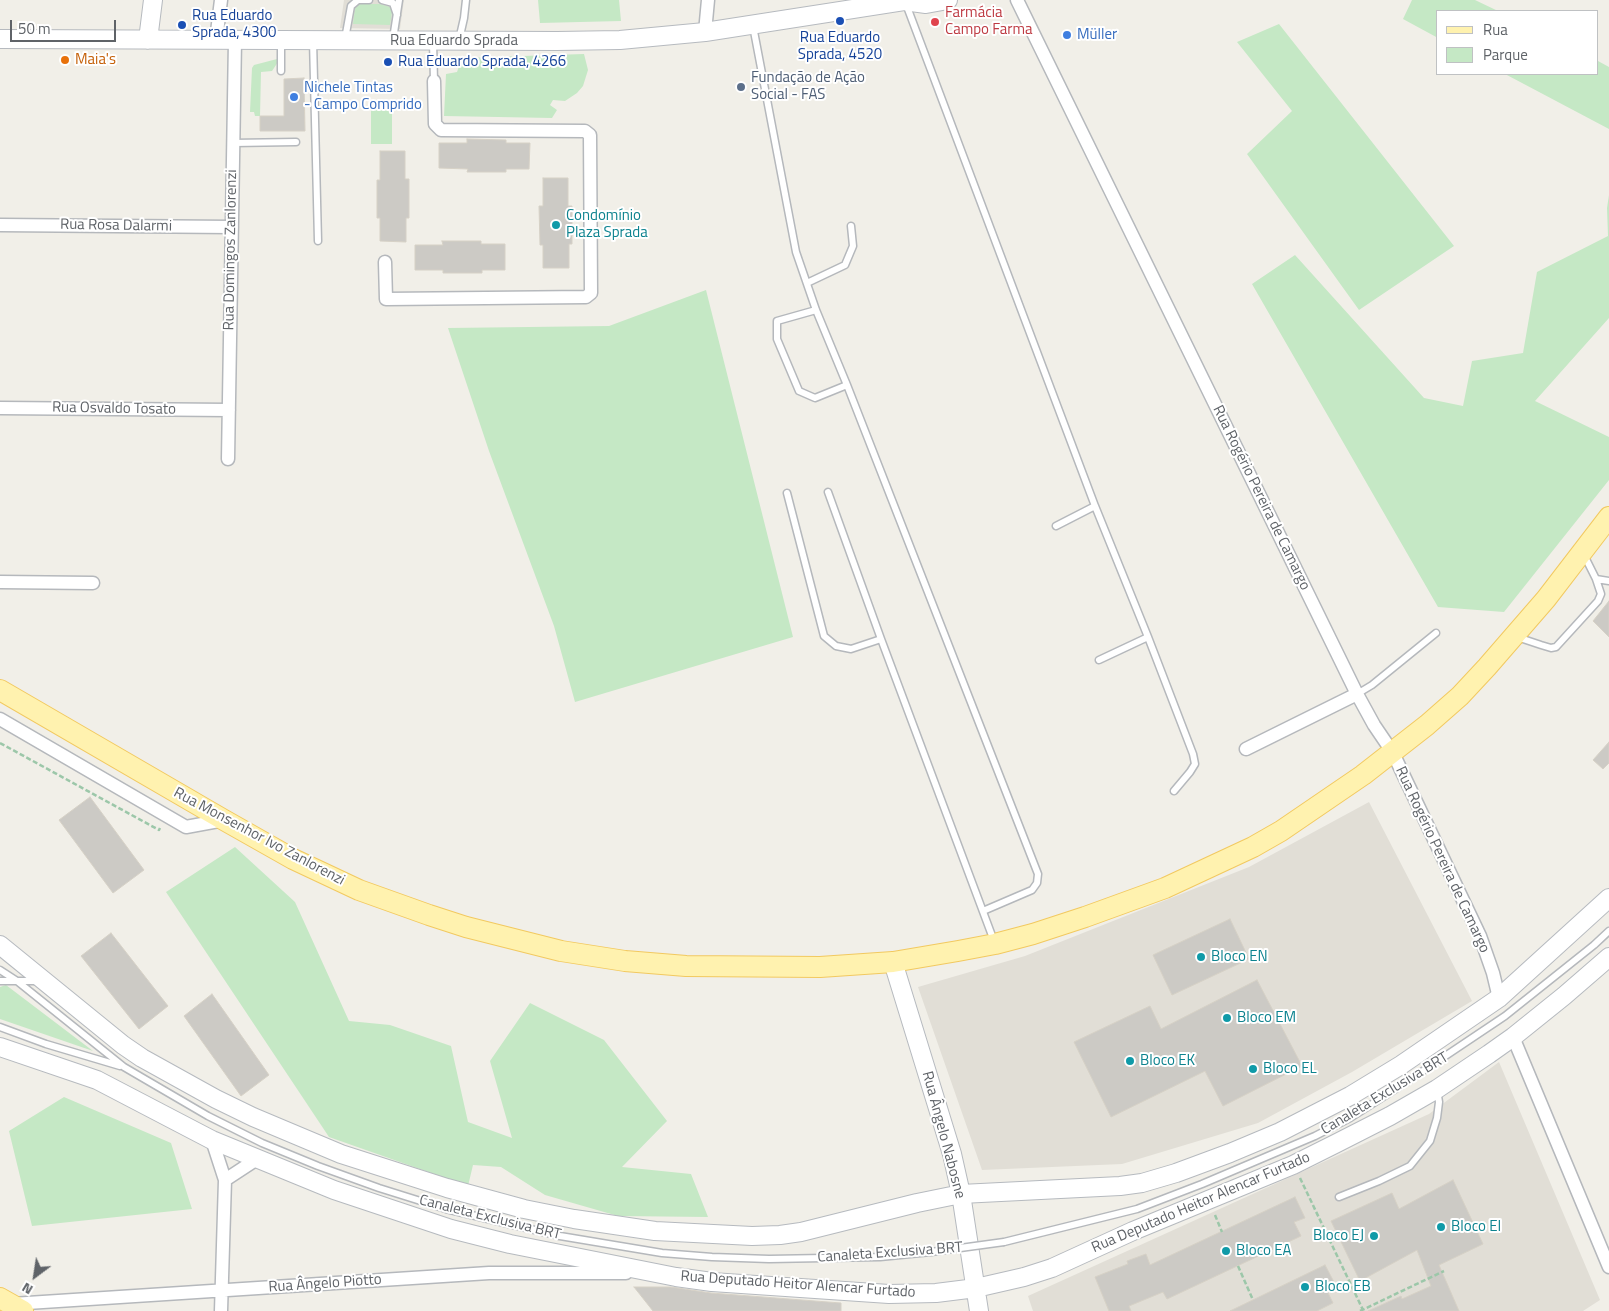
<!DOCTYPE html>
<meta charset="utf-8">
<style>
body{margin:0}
#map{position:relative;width:1609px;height:1311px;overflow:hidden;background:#f1efe8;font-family:"Titillium Web",sans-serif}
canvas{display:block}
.legend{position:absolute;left:1436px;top:10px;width:162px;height:65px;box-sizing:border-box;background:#fff;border:1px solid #bfc1c3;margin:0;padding:6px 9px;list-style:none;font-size:15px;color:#5f6368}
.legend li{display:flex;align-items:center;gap:10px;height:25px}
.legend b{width:25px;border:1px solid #bfc1c3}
.north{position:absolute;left:10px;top:1251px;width:50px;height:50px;-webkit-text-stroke:4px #fff;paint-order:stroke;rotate:211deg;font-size:14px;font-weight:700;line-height:20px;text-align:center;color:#5f6368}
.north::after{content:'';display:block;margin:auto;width:18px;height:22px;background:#5f6368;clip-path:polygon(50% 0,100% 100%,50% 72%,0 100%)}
.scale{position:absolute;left:10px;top:20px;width:106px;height:22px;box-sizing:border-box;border:2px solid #5f6368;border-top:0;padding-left:6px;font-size:15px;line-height:18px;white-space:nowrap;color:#5f6368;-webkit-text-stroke:4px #fff;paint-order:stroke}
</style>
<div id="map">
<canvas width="1609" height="1311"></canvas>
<ul class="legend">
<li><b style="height:6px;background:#fff2af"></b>Rua</li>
<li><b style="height:14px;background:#c5e8c5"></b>Parque</li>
</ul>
<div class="north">N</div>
<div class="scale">50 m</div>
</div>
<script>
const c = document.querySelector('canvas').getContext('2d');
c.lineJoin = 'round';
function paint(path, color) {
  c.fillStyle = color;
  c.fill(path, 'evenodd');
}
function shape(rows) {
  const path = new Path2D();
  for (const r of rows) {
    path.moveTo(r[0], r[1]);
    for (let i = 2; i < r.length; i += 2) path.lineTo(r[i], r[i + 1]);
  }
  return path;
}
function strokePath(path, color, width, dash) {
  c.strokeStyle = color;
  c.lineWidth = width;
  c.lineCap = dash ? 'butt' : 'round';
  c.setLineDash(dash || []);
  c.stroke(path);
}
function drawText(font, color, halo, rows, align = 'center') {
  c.font = font + ' "Titillium Web",sans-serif';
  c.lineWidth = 4;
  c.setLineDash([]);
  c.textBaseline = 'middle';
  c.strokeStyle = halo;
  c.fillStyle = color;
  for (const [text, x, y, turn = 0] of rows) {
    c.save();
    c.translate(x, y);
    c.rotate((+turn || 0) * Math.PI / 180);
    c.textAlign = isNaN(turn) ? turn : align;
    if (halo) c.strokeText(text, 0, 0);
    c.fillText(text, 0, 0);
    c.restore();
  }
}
const education = shape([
 [344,0,404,0,400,29,340,28],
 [1369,802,1472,1001,1352,1072,1258,1123,1122,1164,982,1170,918,987,1025,956,1249,867],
 [1499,1062,1600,1300,1583,1311,1033,1311,1028,1296,1429,1114]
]);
const green = shape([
 [538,0,619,0,621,21,540,23],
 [1412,0,1475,0,1498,11,1438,11,1438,38,1403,19],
 [360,4,380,4,390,7,392,12,390,25,353,24,355,8],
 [1279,24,1454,246,1359,310,1247,154,1292,111,1237,42],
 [584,54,588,70,583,86,577,93,565,101,553,100,550,105,557,110,552,118,444,116,446,74,457,72,462,58],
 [277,59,278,62,272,71,261,72,260,116,255,116,254,112,250,112,252,68,254,65],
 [1598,61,1609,67,1609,129,1505,74,1598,74],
 [371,108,392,108,392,144,371,144],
 [1609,195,1609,318,1535,401,1609,437,1609,480,1504,612,1438,607,1252,284,1295,255,1424,398,1463,406,1472,361,1523,353,1537,272,1608,236,1607,208],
 [706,290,793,637,575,702,554,626,489,451,448,328,609,326],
 [235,847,295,902,349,1021,390,1025,451,1046,468,1122,512,1138,490,1061,530,1003,604,1040,667,1121,622,1167,691,1174,708,1217,618,1216,545,1195,501,1167,473,1165,468,1186,329,1137,166,892],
 [6,985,93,1051,0,1019,0,987],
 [64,1097,171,1143,192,1209,32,1226,9,1131]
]);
const building = shape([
 [304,78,305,131,260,131,260,116,284,116,284,79,304,78],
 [467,139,506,140,506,143,530,143,529,169,506,169,506,172,467,172,468,169,439,168,439,143,467,143,467,139],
 [380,151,405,151,405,179,409,179,409,218,406,218,406,242,380,241,380,218,377,218,377,180,380,180,380,151],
 [543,178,568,178,568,206,572,206,572,244,569,244,569,268,543,268,543,245,540,245,539,206,543,206,543,178],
 [442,241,481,241,481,244,505,244,505,270,482,270,482,273,443,273,443,270,415,270,415,245,443,245,442,241],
 [1609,601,1609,637,1593,621,1609,601],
 [1609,742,1609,763,1603,769,1593,760,1609,742],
 [90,797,144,870,113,893,59,820,90,797],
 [1230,919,1249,959,1172,995,1153,955,1230,919],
 [111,933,168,1006,139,1029,81,956,111,933],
 [1257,980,1302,1066,1223,1106,1205,1071,1111,1117,1074,1042,1150,1006,1161,1029,1257,980],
 [212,994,269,1075,241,1096,184,1016,212,994],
 [1453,1180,1483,1244,1439,1265,1459,1311,1368,1311,1401,1296,1402,1299,1431,1286,1417,1250,1360,1281,1331,1221,1392,1193,1399,1209,1453,1180],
 [1295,1197,1305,1218,1294,1222,1301,1236,1167,1299,1163,1292,1129,1306,1131,1311,1109,1311,1095,1277,1128,1264,1127,1261,1146,1254,1150,1265,1295,1197],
 [1325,1265,1335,1284,1326,1289,1333,1303,1317,1311,1230,1311,1325,1265],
 [634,1287,671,1287,711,1293,841,1303,841,1311,653,1311,634,1287]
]);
const path = shape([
 [0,743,159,830,160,828],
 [1300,1178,1363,1310],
 [1215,1215,1222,1232],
 [1238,1266,1253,1300],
 [1360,1311,1444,1271]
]);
const lane = shape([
 [382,0,393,3,397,15],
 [906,4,1095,506,1148,637,1193,754,1195,764,1190,772,1174,791],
 [753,26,796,252,816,310,847,385,1038,874,1037,883,1032,890,983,911],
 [345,39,351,6,358,0,369,0],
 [393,39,399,0],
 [313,40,318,241],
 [459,40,464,18,466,0],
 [281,42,281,71],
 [433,42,434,81],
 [233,143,296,142],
 [807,283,845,265,853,246,851,226],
 [816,310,777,321,777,339,799,391,815,398,847,385],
 [828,492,881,639,994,941],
 [787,493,824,636,836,646,851,649,881,639],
 [1056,526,1095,506],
 [1596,579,1609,581],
 [1517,637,1541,645,1551,648,1556,647,1598,601,1601,594,1596,579,1584,555],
 [1099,660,1148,637],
 [1357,694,1372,685,1436,633],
 [0,970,17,981,124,1067,208,1116,262,1143,318,1166,379,1188,446,1209,560,1236,662,1253,712,1257,769,1259,880,1257,931,1252],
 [0,981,39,981],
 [0,1027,46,1044,120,1066],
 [1339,1197,1379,1181,1410,1166,1430,1141,1437,1118,1439,1102,1437,1090],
 [1004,1242,1137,1209,1202,1184,1315,1136,1350,1118,1405,1083,1505,1016,1594,945,1609,931]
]);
const street = shape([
 [1017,0,1357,694,1374,725,1393,753,1480,936,1493,973,1499,998],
 [705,32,708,0],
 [216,40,221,0],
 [0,225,232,227],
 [385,262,386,299,586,297,591,293,590,135,585,131,441,130,435,124,434,81],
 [0,408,229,410],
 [228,459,235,40],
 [0,582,93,583],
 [0,719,186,827,224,820],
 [1246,749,1357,694],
 [1513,1037,1609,1267],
 [212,1140,225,1180,221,1311],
 [225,1180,257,1159],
 [12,1304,489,1273,626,1273]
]);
const secondary = shape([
 [0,39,557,41,620,40,705,32,904,1,926,4,948,0],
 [148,40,153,0],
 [0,945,123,1045,142,1058,216,1099,253,1117,341,1154,447,1188,524,1209,574,1219,655,1231,752,1236,780,1235,801,1232,917,1203,961,1194,1120,1186,1142,1183,1176,1173,1230,1153,1280,1132,1350,1096,1401,1065,1499,998,1609,898],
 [893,962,952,1154,961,1194,979,1311],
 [0,1047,97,1080,212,1140,334,1190,451,1229,510,1244,676,1277,712,1282,889,1294,936,1293,976,1288,1024,1277,1052,1268,1133,1231,1293,1165,1337,1143,1390,1116,1437,1089,1489,1054,1513,1037,1564,996,1609,957]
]);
const primary = shape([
 [0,690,224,820,293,859,359,890,429,915,466,927,561,951,625,961,686,966,820,967,893,962,958,951,995,944,1033,934,1085,917,1165,888,1253,847,1281,831,1363,775,1427,725,1460,696,1487,667,1546,599,1609,517],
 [0,1298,23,1311]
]);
const laneBridge = shape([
 [931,1252,1004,1242]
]);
const markers = [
 [840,21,5,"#1a4fb4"],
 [935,22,5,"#e0444e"],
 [182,25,5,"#1a4fb4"],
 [1067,35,5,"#3f7fe0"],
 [65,60,5,"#e8710a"],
 [388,62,5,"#1a4fb4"],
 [741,87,5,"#5c6f8a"],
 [294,97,5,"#3f7fe0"],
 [556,225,5,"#0f9aa8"],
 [1201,957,5,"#0f9aa8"],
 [1227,1018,5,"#0f9aa8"],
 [1130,1061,5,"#0f9aa8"],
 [1253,1069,5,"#0f9aa8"],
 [1441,1227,5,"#0f9aa8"],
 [1374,1236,5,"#0f9aa8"],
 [1226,1251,5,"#0f9aa8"],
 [1305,1287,5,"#0f9aa8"]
];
const healthNames = [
 ["Farmácia",945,13],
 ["Campo Farma",945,30]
];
const transitNames = [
 ["Rua Eduardo",192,16],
 ["Sprada, 4300",192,33],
 ["Rua Eduardo",840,38,"center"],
 ["Sprada, 4520",840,55,"center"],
 ["Rua Eduardo Sprada, 4266",398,62]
];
const shopNames = [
 ["Müller",1077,35],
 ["Nichele Tintas",304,88],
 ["- Campo Comprido",304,105]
];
const streetNames = [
 ["Rua Eduardo Sprada",454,41],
 ["Rua Rosa Dalarmi",116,226,1],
 ["Rua Domingos Zanlorenzi",231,250,-89],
 ["Rua Osvaldo Tosato",114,409,1],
 ["Rua Rogério Pereira de Camargo",1261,498,64],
 ["Rua Monsenhor Ivo Zanlorenzi",259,837,28],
 ["Rua Rogério Pereira de Camargo",1442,860,65],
 ["Canaleta Exclusiva BRT",1385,1094,-31],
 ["Rua Ângelo Nabosne",943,1135,75],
 ["Rua Deputado Heitor Alencar Furtado",1201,1203,-23],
 ["Canaleta Exclusiva BRT",490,1218,14],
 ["Canaleta Exclusiva BRT",890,1253,-4],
 ["Rua Ângelo Piotto",325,1284,-4],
 ["Rua Deputado Heitor Alencar Furtado",798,1285,4]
];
const foodNames = [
 ["Maia's",75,60]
];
const serviceNames = [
 ["Fundação de Ação",751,78],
 ["Social - FAS",751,95]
];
const cultureNames = [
 ["Condomínio",566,216],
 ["Plaza Sprada",566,233],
 ["Bloco EN",1211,957],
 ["Bloco EM",1237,1018],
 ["Bloco EK",1140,1061],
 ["Bloco EL",1263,1069],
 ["Bloco EI",1451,1227],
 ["Bloco EJ",1364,1236,"right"],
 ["Bloco EA",1236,1251],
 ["Bloco EB",1315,1287]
];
paint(education, '#e1ded6');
paint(green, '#c5e8c5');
paint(building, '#cccac5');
strokePath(building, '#d6d1c6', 1);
strokePath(lane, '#b5b8bc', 9);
strokePath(street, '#b5b8bc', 15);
strokePath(secondary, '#b6babf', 20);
strokePath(primary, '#f2c960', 22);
strokePath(path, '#9cc7a9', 2.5, [5, 2.5]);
strokePath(lane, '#fff', 6);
strokePath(street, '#fff', 12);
strokePath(secondary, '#fff', 18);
strokePath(primary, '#fff2af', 20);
strokePath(laneBridge, '#b5b8bc', 9, []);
strokePath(laneBridge, '#fff', 6);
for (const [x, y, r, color] of markers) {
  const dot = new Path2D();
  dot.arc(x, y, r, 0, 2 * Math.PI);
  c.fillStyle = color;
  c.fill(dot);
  strokePath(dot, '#fff', 2);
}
drawText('15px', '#be3a42', '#fff', healthNames, 'left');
drawText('15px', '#164399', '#fff', transitNames, 'left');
drawText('15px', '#366cbe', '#fff', shopNames, 'left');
drawText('15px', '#5f6368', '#fff', streetNames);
drawText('15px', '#c56008', '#fff', foodNames, 'left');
drawText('15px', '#4e5e75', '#fff', serviceNames, 'left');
drawText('15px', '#0d838f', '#fff', cultureNames, 'left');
</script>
